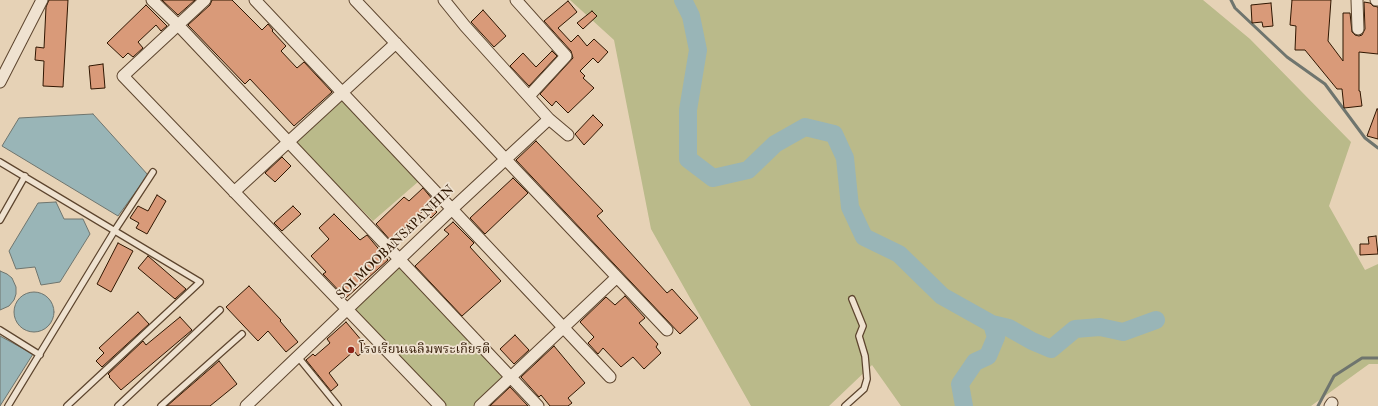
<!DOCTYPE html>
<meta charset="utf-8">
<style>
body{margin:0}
canvas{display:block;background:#e6d2b6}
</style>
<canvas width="1378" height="406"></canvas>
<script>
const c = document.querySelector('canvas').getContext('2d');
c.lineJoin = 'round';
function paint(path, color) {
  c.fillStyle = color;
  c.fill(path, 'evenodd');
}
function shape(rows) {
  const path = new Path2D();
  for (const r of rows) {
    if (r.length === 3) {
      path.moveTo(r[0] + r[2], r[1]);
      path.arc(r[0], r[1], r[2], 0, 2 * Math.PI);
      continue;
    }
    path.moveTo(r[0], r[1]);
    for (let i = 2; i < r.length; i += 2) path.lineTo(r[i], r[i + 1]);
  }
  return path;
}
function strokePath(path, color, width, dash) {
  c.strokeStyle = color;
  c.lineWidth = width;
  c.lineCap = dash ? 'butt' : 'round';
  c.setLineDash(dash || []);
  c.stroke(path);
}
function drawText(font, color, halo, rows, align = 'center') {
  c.font = font + ' "IM FELL Double Pica","Noto Serif Thai",serif';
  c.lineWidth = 3.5;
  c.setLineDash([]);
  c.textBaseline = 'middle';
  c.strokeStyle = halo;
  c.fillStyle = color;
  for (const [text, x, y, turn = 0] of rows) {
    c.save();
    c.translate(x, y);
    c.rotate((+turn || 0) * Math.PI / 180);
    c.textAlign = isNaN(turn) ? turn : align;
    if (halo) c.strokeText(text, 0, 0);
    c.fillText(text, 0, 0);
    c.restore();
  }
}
const green = shape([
 [570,0,1203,0,1250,39,1351,142,1329,206,1365,270,1378,264,1378,364,1369,364,1311,406,901,406,872,365,829,406,751,406,651,229,614,40],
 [343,100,419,181,373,221,296,143],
 [400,267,504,378,473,406,446,406,355,309]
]);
const water = shape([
 [93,114,148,175,118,216,2,146,19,118,93,114],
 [56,202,64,219,83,219,90,234,60,282,41,285,35,267,16,269,9,251,38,203,56,202],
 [0,271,7,274,12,278,16,287,16,294,14,300,9,306,0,310,0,271],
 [34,312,20],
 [0,336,33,354,0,406,0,336]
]);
const stream = shape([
 [1231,0,1235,8,1287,57,1325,84,1365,138,1378,148],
 [1318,406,1334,376,1362,358,1378,358]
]);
const river = shape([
 [683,0,691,16,698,50,688,110,688,159,713,178,748,170,775,144,805,127,834,134,845,158,850,207,864,237,899,254,942,296,992,324,996,337,988,356,975,362,960,384,964,406],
 [992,324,1009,328,1032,341,1051,349,1075,329,1100,327,1123,332,1156,320]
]);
const building = shape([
 [49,0,68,0,63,87,43,86,44,61,35,60,36,47,44,48,46,7,49,0],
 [162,0,195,0,178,15,162,0],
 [212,0,232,0,262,30,268,24,273,30,272,31,286,46,281,51,297,68,304,62,332,92,294,126,250,79,245,84,188,25,210,5,212,0],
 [1292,0,1331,0,1328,41,1343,61,1343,13,1350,13,1352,32,1355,35,1359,36,1362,35,1365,29,1364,2,1370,3,1373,6,1378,7,1378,54,1359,52,1359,91,1360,91,1362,106,1344,108,1342,89,1337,89,1305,50,1295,50,1296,26,1290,25,1292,0],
 [568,1,577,12,558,28,571,42,578,35,587,46,594,39,608,52,598,63,593,58,580,71,585,76,583,78,594,88,568,113,556,101,552,106,540,94,573,58,571,51,544,21,568,1],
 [1271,3,1273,26,1263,27,1262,22,1252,23,1251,5,1271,3],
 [146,5,167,26,161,31,156,25,138,42,143,48,133,57,128,53,123,58,107,43,146,5],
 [483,10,506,36,494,47,471,22,483,10],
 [592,11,597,16,583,29,577,23,592,11],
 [552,51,557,56,529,86,510,66,523,53,536,67,552,51],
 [103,64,105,88,91,89,89,66,103,64],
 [1377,109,1378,109,1378,139,1367,136,1377,109],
 [593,115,603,125,584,145,575,134,593,115],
 [536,141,603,211,597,216,667,293,672,289,698,318,680,334,516,160,536,141],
 [282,157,291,166,275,182,265,173,282,157],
 [513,178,528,193,485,234,470,218,513,178],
 [423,188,433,200,429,204,437,212,431,218,424,210,391,241,376,224,404,197,409,201,423,188],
 [157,195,166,201,147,234,136,228,139,223,130,218,138,206,148,211,157,195],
 [293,206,301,214,282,231,274,223,293,206],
 [334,214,360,240,367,235,388,260,346,298,323,274,326,272,311,256,329,239,319,228,334,214],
 [453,222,474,243,470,247,501,281,462,316,415,266,449,234,444,230,453,222],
 [1376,236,1378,254,1360,255,1360,244,1369,244,1368,237,1376,236],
 [118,243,133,251,111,292,97,284,118,243],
 [148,256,186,289,175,299,138,268,148,256],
 [249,286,281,320,280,321,298,342,286,352,268,331,258,341,226,307,249,286],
 [625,296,645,318,639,323,658,344,656,347,661,353,644,369,633,357,621,367,603,348,598,354,588,343,594,337,580,322,606,297,615,305,625,296],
 [138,312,149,324,102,367,96,361,104,353,99,348,138,312],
 [180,317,192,330,121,390,109,377,110,376,108,374,143,341,146,345,180,317],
 [346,322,368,348,358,356,354,351,329,373,338,385,331,391,306,360,313,354,315,356,330,343,327,339,346,322],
 [515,335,529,350,514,364,500,349,515,335],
 [554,346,585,383,568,398,572,403,568,406,550,406,541,395,539,397,521,377,554,346],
 [219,361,237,384,210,406,167,406,219,361],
 [510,387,528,406,490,406,510,387]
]);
const lane = shape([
 [0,162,200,282,67,406],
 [0,220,25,176],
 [0,330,40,355],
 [298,357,338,406],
 [8,406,115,230,153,172],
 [118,406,220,310],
 [161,406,242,334],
 [845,406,864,389,867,379,865,356,859,336,863,326,852,299]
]);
const street = shape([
 [152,0,178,25,538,406],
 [205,0,123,76,440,406],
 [255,0,610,377],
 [355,0,667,330],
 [444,0,465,26,549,119],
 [516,0,566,56,529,96],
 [1357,0,1358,29],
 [1376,0,1378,0],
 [0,82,42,0],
 [234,192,396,43],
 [246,406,452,209,549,119,568,135],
 [480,406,617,277],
 [1330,406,1332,403]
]);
const markers = [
 [351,350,4,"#8f2418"]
];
const streetNames = [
 ["SOI MOOBANSAPANHIN",396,243,-44]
];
const poiNames = [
 ["โรงเรียนเฉลิมพระเกียรติ",359,350]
];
paint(green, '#baba8a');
paint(water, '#99b5b7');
strokePath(water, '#6f756e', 1);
strokePath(stream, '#6f756e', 3);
strokePath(river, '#99b5b7', 18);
paint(building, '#d99a79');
strokePath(building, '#2f1601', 1);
strokePath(lane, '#5d452e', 8);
strokePath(street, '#5d452e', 13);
strokePath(lane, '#efe2d0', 5.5);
strokePath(street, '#efe2d0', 11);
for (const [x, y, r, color] of markers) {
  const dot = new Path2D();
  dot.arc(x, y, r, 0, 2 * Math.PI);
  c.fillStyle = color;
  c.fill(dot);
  strokePath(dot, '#efe2d0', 1.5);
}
drawText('13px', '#2f1601', '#efe2d0', streetNames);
drawText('13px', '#2f1601', '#efe2d0', poiNames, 'left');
</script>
